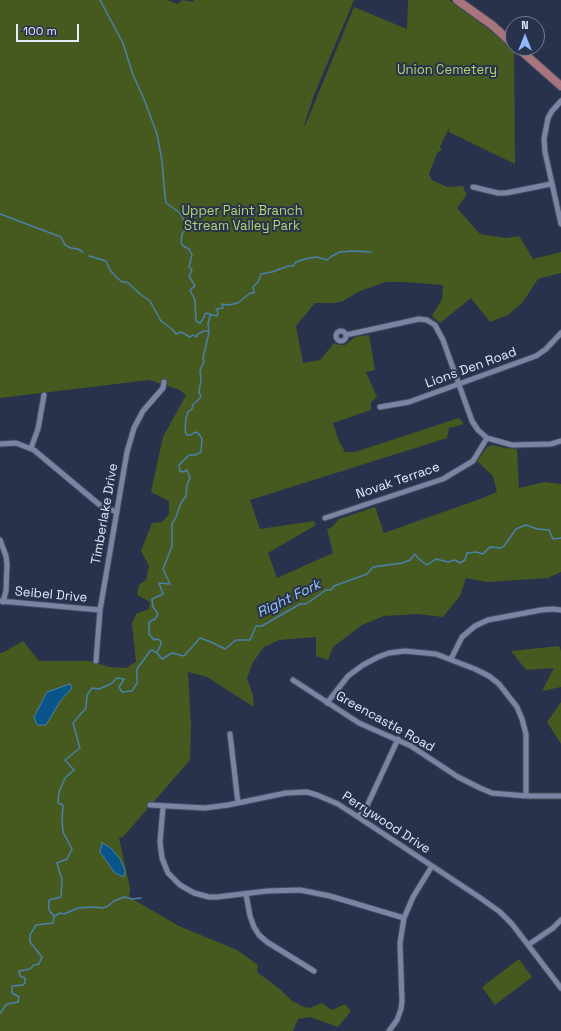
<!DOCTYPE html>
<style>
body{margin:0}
#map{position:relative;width:561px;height:1031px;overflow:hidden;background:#29324c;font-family:"Space Grotesk",sans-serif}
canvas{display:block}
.north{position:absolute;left:505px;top:16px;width:40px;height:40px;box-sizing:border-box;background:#29324c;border:1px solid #737c92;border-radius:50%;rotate:0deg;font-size:11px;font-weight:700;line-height:16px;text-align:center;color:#e3eafb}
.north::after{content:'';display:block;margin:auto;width:14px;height:18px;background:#92b7fd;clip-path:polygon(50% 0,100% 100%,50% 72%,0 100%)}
.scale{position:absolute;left:16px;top:24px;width:63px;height:18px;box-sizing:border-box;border:2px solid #e3eafb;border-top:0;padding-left:5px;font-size:12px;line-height:14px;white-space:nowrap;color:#e3eafb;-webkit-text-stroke:3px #29324c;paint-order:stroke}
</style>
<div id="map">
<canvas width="561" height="1031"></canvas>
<div class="north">N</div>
<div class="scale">100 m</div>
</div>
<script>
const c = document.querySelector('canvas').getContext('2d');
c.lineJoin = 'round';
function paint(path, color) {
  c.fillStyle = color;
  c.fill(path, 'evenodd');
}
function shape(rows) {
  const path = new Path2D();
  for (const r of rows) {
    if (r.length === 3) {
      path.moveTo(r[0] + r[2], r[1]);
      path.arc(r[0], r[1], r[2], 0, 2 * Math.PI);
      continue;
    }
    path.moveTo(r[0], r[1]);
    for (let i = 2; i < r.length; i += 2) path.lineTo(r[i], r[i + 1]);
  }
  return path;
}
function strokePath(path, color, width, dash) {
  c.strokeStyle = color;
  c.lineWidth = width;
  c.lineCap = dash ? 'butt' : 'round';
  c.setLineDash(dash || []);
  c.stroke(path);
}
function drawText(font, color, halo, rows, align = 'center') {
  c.font = font + ' "Space Grotesk",sans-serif';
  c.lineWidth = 4;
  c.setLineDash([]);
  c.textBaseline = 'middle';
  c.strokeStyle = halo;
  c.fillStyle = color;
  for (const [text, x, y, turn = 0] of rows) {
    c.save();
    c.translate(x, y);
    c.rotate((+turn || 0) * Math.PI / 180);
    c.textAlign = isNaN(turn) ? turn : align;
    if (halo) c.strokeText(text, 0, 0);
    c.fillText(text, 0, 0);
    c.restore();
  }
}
const green = shape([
 [0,0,167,0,178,4,182,0,193,2,194,0,354,0,314,95,304,126,305,126,354,7,407,29,408,0,449,0,468,12,514,50,515,164,449,132,449,128,440,147,442,149,437,153,429,174,432,180,447,187,463,186,464,190,467,194,457,208,480,234,506,238,519,236,533,259,561,252,561,273,538,279,523,302,508,315,490,322,471,298,440,323,432,316,442,299,443,285,406,282,386,282,360,291,343,301,335,303,315,303,296,326,303,363,320,360,334,343,339,345,345,345,355,337,369,335,375,370,366,372,377,397,371,402,371,410,333,423,338,439,345,452,355,452,459,418,464,424,449,428,447,438,250,500,260,529,314,521,316,525,268,553,277,578,333,553,327,529,332,527,339,519,375,507,384,533,480,499,497,492,493,476,477,461,487,447,493,445,504,448,517,449,519,488,544,482,561,484,561,572,548,578,487,582,466,578,460,596,443,617,418,614,384,616,362,625,333,647,328,660,316,656,316,637,279,640,264,647,253,662,247,678,253,696,254,707,207,677,188,672,191,725,190,760,123,837,119,838,130,888,129,897,179,926,237,950,258,965,257,972,281,990,292,1001,304,1007,310,1008,322,1003,332,1010,345,1004,351,1011,338,1027,310,1017,298,1019,293,1031,0,1031,0,653,2,653,23,641,39,661,91,661,109,667,126,668,136,662,132,624,136,614,149,609,150,602,137,595,139,585,146,580,149,566,141,551,152,523,162,522,169,514,169,501,151,492,163,437,186,395,180,390,149,380,0,398],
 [559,646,561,651,561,687,542,691,554,668,526,670,511,651],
 [561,702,561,744,547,722],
 [519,959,532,977,495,1005,482,987]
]);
const water = shape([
 [70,684,72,688,61,700,46,725,37,725,34,717,47,692,70,684],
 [102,843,111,848,120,859,125,870,124,877,115,873,100,852,102,843]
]);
const stream = shape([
 [100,0,123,43,133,75,144,99,157,134,162,161,165,196,166,203,180,213,184,221,185,230,182,234,181,242,183,246,189,249,192,255,189,267,192,270,189,276,195,286,190,290,195,300,196,321,200,323,203,319,205,314,207,313,212,315],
 [0,214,61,237,65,245,71,248,78,249,83,252],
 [89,256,106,261,110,270,116,277,122,282,127,282,140,294,150,301,161,321,172,329,176,334,181,332,190,337,193,335,196,337,198,334,204,331,208,331],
 [157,653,161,644,160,640,156,639,154,640,149,634,149,622,155,619,158,614,153,607,152,599,163,594,159,583,170,584,163,569,172,546,172,524,176,517,181,503,186,496,187,485,190,478,187,470,183,472,180,471,179,465,189,455,195,455,201,452,202,439,199,434,195,432,191,435,187,435,185,431,186,418,188,412,192,409,193,404,196,402,201,397,199,392,201,380,200,370,204,362,203,358,209,332,208,324,210,316,212,315,217,316,218,312,216,309,223,308,222,304,229,305,238,303,250,293,254,293,253,287,258,282,261,274,272,272,288,266,293,266,296,262,309,258,317,257,327,260,332,256,340,252,353,251,371,252],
 [55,916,60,913,64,914,78,908,93,907,103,908,108,906,114,901,124,897,132,899,141,898],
 [0,1013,7,1004,18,1002,19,997,12,993,12,986,23,985,25,983,25,978,20,976,19,971,30,969,34,965,39,964,42,957,30,942,30,935,36,925,53,923,54,916,49,910,49,900,61,897,62,880,57,863,67,859,72,849,63,832,62,820,63,805,58,803,59,792,65,778,74,770,65,760,80,748,73,723,86,708,87,695,92,688,99,689,111,684,117,678,124,679,119,687,122,692,132,691,137,683,137,669,150,651,152,650,157,653,162,659,172,653,184,656,200,638,211,642,225,649,236,640,250,640,256,626,262,626,300,604,306,604,326,590,331,590,334,586,367,574,373,567,402,563,410,560,415,554,419,559,427,565,436,559,448,562,455,560,460,563,465,560,467,553,476,552,483,554,490,547,501,548,504,546,516,529,526,525,537,529,549,530,553,539,561,538]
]);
const minor = shape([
 [561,101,552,111,548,118,544,139,545,152,561,224],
 [473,187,498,193,506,193,551,184],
 [341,336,5],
 [346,335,419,319,427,320,435,325,443,340,472,421,478,430,487,438,512,445,551,444,561,441],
 [380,407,409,402,536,356,546,349,561,333],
 [0,444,16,443,34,450,101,506,117,512],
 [31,448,38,429,44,395],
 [325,518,443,479,473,461,487,438],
 [0,540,6,556,7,564,6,591,3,602],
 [0,601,100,610],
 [451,659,462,637,475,626,488,620,541,610,553,609,561,610],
 [96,661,100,610,127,452,134,428,143,411,163,388,164,382],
 [293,680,359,723,411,746,458,777,480,788,492,793,526,796,561,796],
 [327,703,348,676,363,665,378,657,389,653,405,651,436,654,475,669,489,676,499,684,517,707,522,719,526,734,526,796],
 [230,734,238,803],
 [150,805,205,808,228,805,286,793,307,792,317,795,338,804,358,817,479,897,500,912,512,924,561,988],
 [163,807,160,842,162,858,168,873,180,885,194,893,209,897,217,897,267,891,300,890,330,896,404,918],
 [358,817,366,808,398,739],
 [246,894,250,916,254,927,259,935,267,942,314,971],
 [528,945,553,928,561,920],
 [389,1031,397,1020,401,1009,402,1001,400,943,404,918,413,897,432,866]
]);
const primary = shape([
 [457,0,492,25,513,44],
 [518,48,561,86]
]);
const parkNames = [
 ["Union Cemetery",447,70],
 ["Upper Paint Branch",242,211],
 ["Stream Valley Park",242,226]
];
const streetNames = [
 ["Lions Den Road",471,368,-20],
 ["Novak Terrace",398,481,-19],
 ["Timberlake Drive",105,514,-80],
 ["Seibel Drive",51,595,5],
 ["Greencastle Road",385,722,29],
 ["Perrywood Drive",386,823,33]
];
const waterNames = [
 ["Right Fork",289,599,-26]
];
paint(green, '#465a1f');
paint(water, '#095489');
strokePath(water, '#4a81ab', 1);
strokePath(stream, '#4a81ab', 1.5);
strokePath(minor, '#444c61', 7);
strokePath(primary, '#444c61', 10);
strokePath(minor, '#7a85a3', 5);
strokePath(primary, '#a8747d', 8);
drawText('13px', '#b2d76f', '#29324c', parkNames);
drawText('13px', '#e3eafb', '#29324c', streetNames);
drawText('italic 14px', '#97c9f7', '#29324c', waterNames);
</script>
